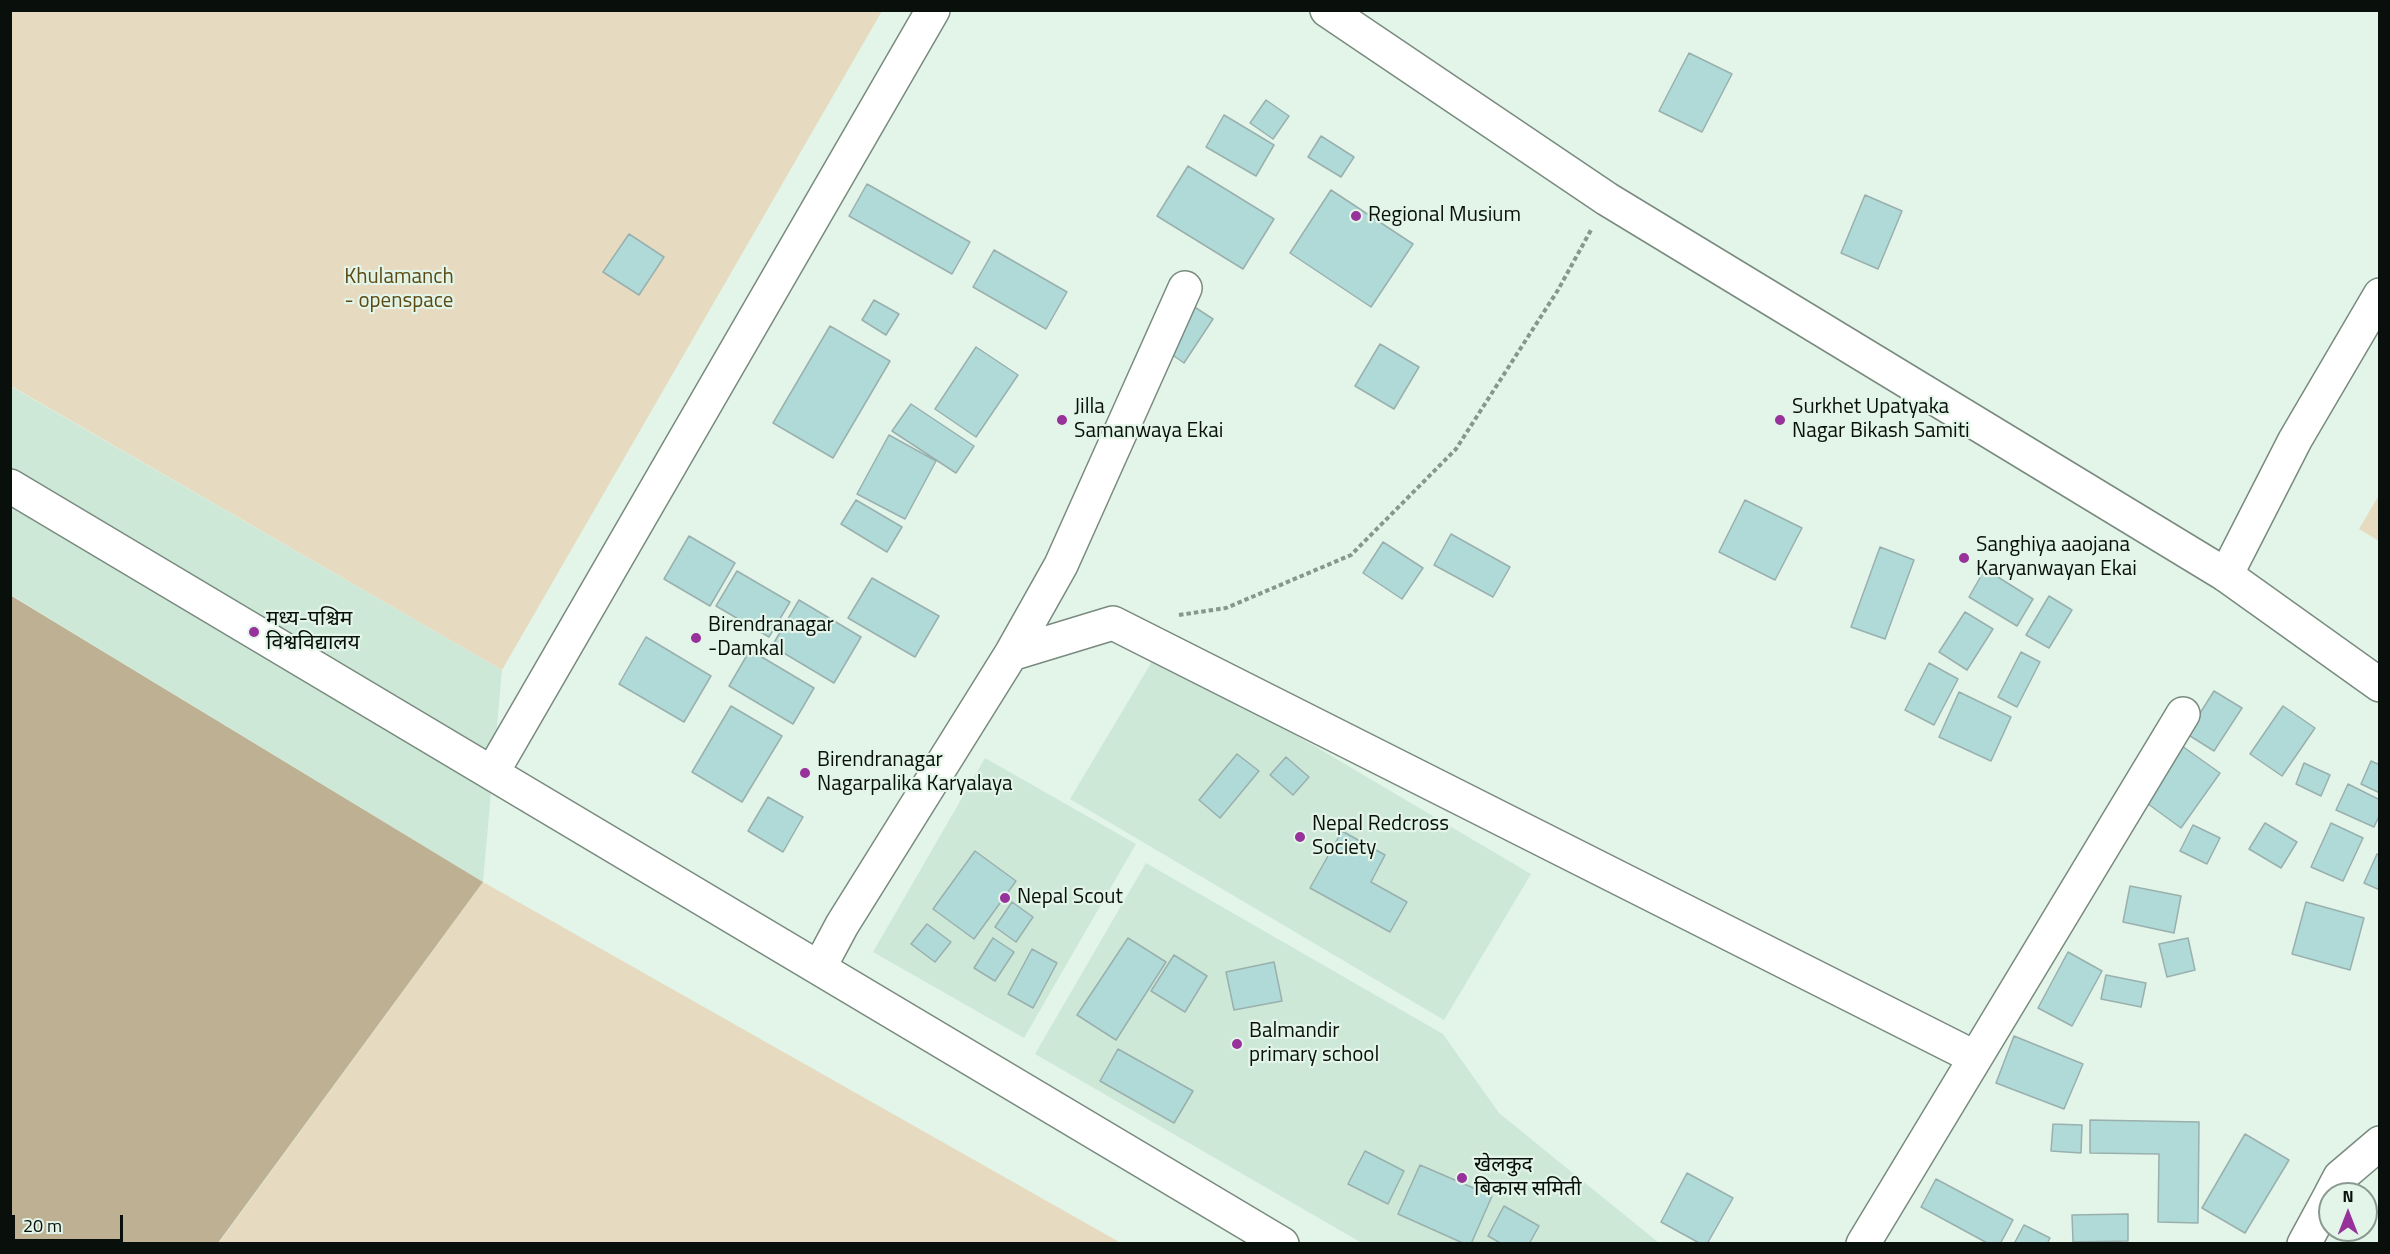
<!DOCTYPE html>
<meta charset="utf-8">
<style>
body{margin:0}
#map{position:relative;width:2390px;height:1254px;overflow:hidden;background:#e2f5e8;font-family:"Titillium Web",sans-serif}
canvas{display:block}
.frame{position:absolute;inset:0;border:12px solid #090f0b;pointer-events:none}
.north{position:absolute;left:2318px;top:1182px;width:60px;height:60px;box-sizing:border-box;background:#e2f5e8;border:2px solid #8b9990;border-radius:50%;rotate:0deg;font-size:16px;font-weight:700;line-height:24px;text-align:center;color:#090f0b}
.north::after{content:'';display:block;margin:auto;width:21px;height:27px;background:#963299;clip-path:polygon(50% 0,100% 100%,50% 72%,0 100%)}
.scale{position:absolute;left:12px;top:1215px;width:111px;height:27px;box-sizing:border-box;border:3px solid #090f0b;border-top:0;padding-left:8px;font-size:18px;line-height:21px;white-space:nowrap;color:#090f0b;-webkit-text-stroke:4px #e2f5e8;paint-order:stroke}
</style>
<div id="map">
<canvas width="2390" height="1254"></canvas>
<div class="frame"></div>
<div class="north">N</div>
<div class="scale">20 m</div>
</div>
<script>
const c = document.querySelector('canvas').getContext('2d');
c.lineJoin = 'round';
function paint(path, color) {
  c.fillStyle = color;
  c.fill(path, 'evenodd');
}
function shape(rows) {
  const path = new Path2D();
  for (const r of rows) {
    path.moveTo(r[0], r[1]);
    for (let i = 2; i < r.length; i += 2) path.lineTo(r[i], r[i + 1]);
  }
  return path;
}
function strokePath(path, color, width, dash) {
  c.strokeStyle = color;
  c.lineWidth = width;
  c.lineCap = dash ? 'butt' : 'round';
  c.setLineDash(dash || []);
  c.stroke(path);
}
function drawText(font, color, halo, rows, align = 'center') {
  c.font = font + ' "Titillium Web","Noto Sans Devanagari",sans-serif';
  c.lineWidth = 4.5;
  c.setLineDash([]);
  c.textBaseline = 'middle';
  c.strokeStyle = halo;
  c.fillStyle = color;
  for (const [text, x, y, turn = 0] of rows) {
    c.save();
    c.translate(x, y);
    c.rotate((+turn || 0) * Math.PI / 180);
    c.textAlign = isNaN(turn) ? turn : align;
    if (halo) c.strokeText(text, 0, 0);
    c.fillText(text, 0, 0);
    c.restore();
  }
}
const built = shape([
 [10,386,502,670,483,882,11,595],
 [1157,653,1531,874,1444,1020,1070,799],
 [985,758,1136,844,1024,1038,873,952],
 [1146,863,1443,1034,1499,1113,1659,1243,1362,1243,1035,1054]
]);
const green = shape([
 [11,11,882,11,502,670,11,386],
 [2379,495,2380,541,2379,541,2359,529],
 [483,882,1121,1243,218,1244]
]);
const forest = shape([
 [10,595,483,882,218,1243,11,1243]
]);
const building = shape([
 [1689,53,1732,74,1702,132,1659,111,1689,53],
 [1266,100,1289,116,1273,139,1250,123,1266,100],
 [1224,115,1274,145,1256,176,1206,147,1224,115],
 [1321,136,1354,157,1341,177,1308,157,1321,136],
 [1188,166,1274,219,1243,269,1157,216,1188,166],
 [867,184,970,242,952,274,849,216,867,184],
 [1331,190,1413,244,1371,307,1290,253,1331,190],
 [1865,195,1902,211,1878,269,1841,253,1865,195],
 [629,234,664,257,639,295,603,272,629,234],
 [994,250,1067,292,1046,329,973,287,994,250],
 [874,300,899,314,886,335,862,320,874,300],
 [1190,304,1213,319,1184,363,1161,347,1190,304],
 [830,326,890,361,833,458,773,423,830,326],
 [1380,344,1419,367,1394,409,1355,386,1380,344],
 [976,347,1018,375,976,437,935,409,976,347],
 [911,404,974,446,956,473,892,431,911,404],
 [889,435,936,461,905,519,857,494,889,435],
 [856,500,902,527,887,552,841,524,856,500],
 [1745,500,1802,528,1775,580,1719,552,1745,500],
 [1451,534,1510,567,1493,597,1434,565,1451,534],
 [689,536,735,563,710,606,664,579,689,536],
 [1383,542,1423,568,1402,599,1363,573,1383,542],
 [1880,547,1914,560,1885,639,1851,627,1880,547],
 [1985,569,2033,599,2017,626,1969,597,1985,569],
 [737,571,790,602,769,637,716,606,737,571],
 [872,578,939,616,915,657,848,618,872,578],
 [2049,596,2072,610,2049,648,2026,635,2049,596],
 [799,600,861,637,834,683,772,646,799,600],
 [1965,612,1993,629,1967,670,1939,652,1965,612],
 [646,637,711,676,684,722,619,684,646,637],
 [750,650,814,688,793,724,729,686,750,650],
 [2021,652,2040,662,2017,707,1998,697,2021,652],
 [1929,663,1958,679,1934,725,1905,710,1929,663],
 [2214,691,2242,708,2214,751,2187,734,2214,691],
 [1959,692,2011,717,1991,761,1939,737,1959,692],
 [731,706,782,736,742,802,692,772,731,706],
 [2283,706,2315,728,2282,776,2250,754,2283,706],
 [2182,746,2220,773,2181,828,2144,801,2182,746],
 [1237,754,1259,771,1220,818,1199,800,1237,754],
 [1286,757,1309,777,1293,795,1270,775,1286,757],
 [2371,761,2380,765,2380,793,2361,784,2371,761],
 [2304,763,2330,775,2321,796,2296,784,2304,763],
 [2348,784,2380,800,2380,814,2374,827,2336,810,2348,784],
 [768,797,803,817,783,852,748,831,768,797],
 [2265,823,2297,842,2281,868,2249,849,2265,823],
 [2331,823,2363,838,2343,881,2311,867,2331,823],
 [2193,825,2220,838,2207,864,2180,851,2193,825],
 [1342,831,1385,855,1371,882,1407,902,1390,932,1310,888,1342,831],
 [975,851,1016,881,974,939,933,909,975,851],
 [2377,854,2380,855,2380,890,2364,883,2377,854],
 [2130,886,2181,896,2174,933,2123,922,2130,886],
 [1012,902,1033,917,1016,942,995,927,1012,902],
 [2306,902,2364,918,2350,970,2292,954,2306,902],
 [927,924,951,942,935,962,911,944,927,924],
 [993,938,1014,952,995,981,974,968,993,938],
 [1128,938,1166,962,1116,1040,1077,1015,1128,938],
 [2188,938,2195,970,2167,977,2159,944,2188,938],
 [1032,949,1057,963,1033,1008,1008,994,1032,949],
 [2068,952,2102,971,2072,1026,2038,1008,2068,952],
 [1174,955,1207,976,1185,1012,1151,991,1174,955],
 [1274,962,1282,1001,1234,1010,1226,972,1274,962],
 [2106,975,2146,983,2141,1007,2101,999,2106,975],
 [2014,1036,2083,1064,2064,1109,1996,1083,2014,1036],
 [1118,1049,1193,1091,1174,1123,1100,1081,1118,1049],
 [2090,1120,2199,1122,2198,1223,2158,1222,2159,1154,2090,1153,2090,1120],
 [2053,1124,2082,1125,2081,1153,2051,1151,2053,1124],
 [2245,1134,2289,1160,2245,1233,2202,1208,2245,1134],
 [1365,1151,1404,1171,1388,1204,1348,1184,1365,1151],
 [1420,1165,1492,1196,1471,1244,1465,1244,1398,1214,1420,1165],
 [1687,1173,1733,1198,1707,1244,1701,1244,1661,1222,1687,1173],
 [1936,1179,2013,1220,2000,1244,1989,1244,1921,1207,1936,1179],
 [1504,1206,1539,1226,1529,1244,1502,1244,1488,1236,1504,1206],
 [2128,1214,2128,1241,2073,1242,2072,1215,2128,1214],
 [2024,1225,2050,1238,2047,1244,2014,1244,2024,1225]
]);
const path = shape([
 [1179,615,1226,608,1351,555,1456,449,1558,290,1591,230]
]);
const street = shape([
 [10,486,1282,1244],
 [2226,575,2295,440,2380,295],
 [1011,654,1061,565,1185,288],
 [492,773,933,10],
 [819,968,842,925,1011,654,1113,623,1974,1057],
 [2331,1194,2340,1177,2380,1143],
 [1863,1244,2183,714],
 [2304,1244,2330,1196]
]);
const secondary = shape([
 [1327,10,1607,199,2226,575,2380,685]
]);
const markers = [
 [1356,216,6,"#963299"],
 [1062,420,6,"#963299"],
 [1780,420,6,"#963299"],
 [1964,558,6,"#963299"],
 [254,632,6,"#963299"],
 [696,638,6,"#963299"],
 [805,773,6,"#963299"],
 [1300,837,6,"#963299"],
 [1005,898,6,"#963299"],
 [1237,1044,6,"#963299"],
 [1462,1178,6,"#963299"]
];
const poiNames = [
 ["Regional Musium",1368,216],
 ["Jilla",1074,408],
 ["Samanwaya Ekai",1074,432],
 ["Surkhet Upatyaka",1792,408],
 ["Nagar Bikash Samiti",1792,432],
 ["Sanghiya aaojana",1976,546],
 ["Karyanwayan Ekai",1976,570],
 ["मध्य-पश्चिम",266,620],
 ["विश्वविद्यालय",266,644],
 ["Birendranagar",708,626],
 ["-Damkal",708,650],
 ["Birendranagar",817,761],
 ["Nagarpalika Karyalaya",817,785],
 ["Nepal Redcross",1312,825],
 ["Society",1312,849],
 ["Nepal Scout",1017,898],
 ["Balmandir",1249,1032],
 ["primary school",1249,1056],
 ["खेलकुद",1474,1166],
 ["बिकास समिती",1474,1190]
];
const parkNames = [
 ["Khulamanch",399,278],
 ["- openspace",399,302]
];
paint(built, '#cee8d7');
paint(green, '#e6dbc1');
paint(forest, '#beb193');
paint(building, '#b0dad7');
strokePath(building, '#99b0ae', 1.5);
strokePath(street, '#798a7f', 36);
strokePath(secondary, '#798a7f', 36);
strokePath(path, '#89968d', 4, [4.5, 3]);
strokePath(street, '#fff', 33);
strokePath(secondary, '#fff', 33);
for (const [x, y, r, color] of markers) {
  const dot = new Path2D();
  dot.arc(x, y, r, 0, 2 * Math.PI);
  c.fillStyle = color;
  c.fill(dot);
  strokePath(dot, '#e2f5e8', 2);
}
drawText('21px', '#090f0b', '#e2f5e8', poiNames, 'left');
drawText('21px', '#5d4a14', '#e2f5e8', parkNames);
</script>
